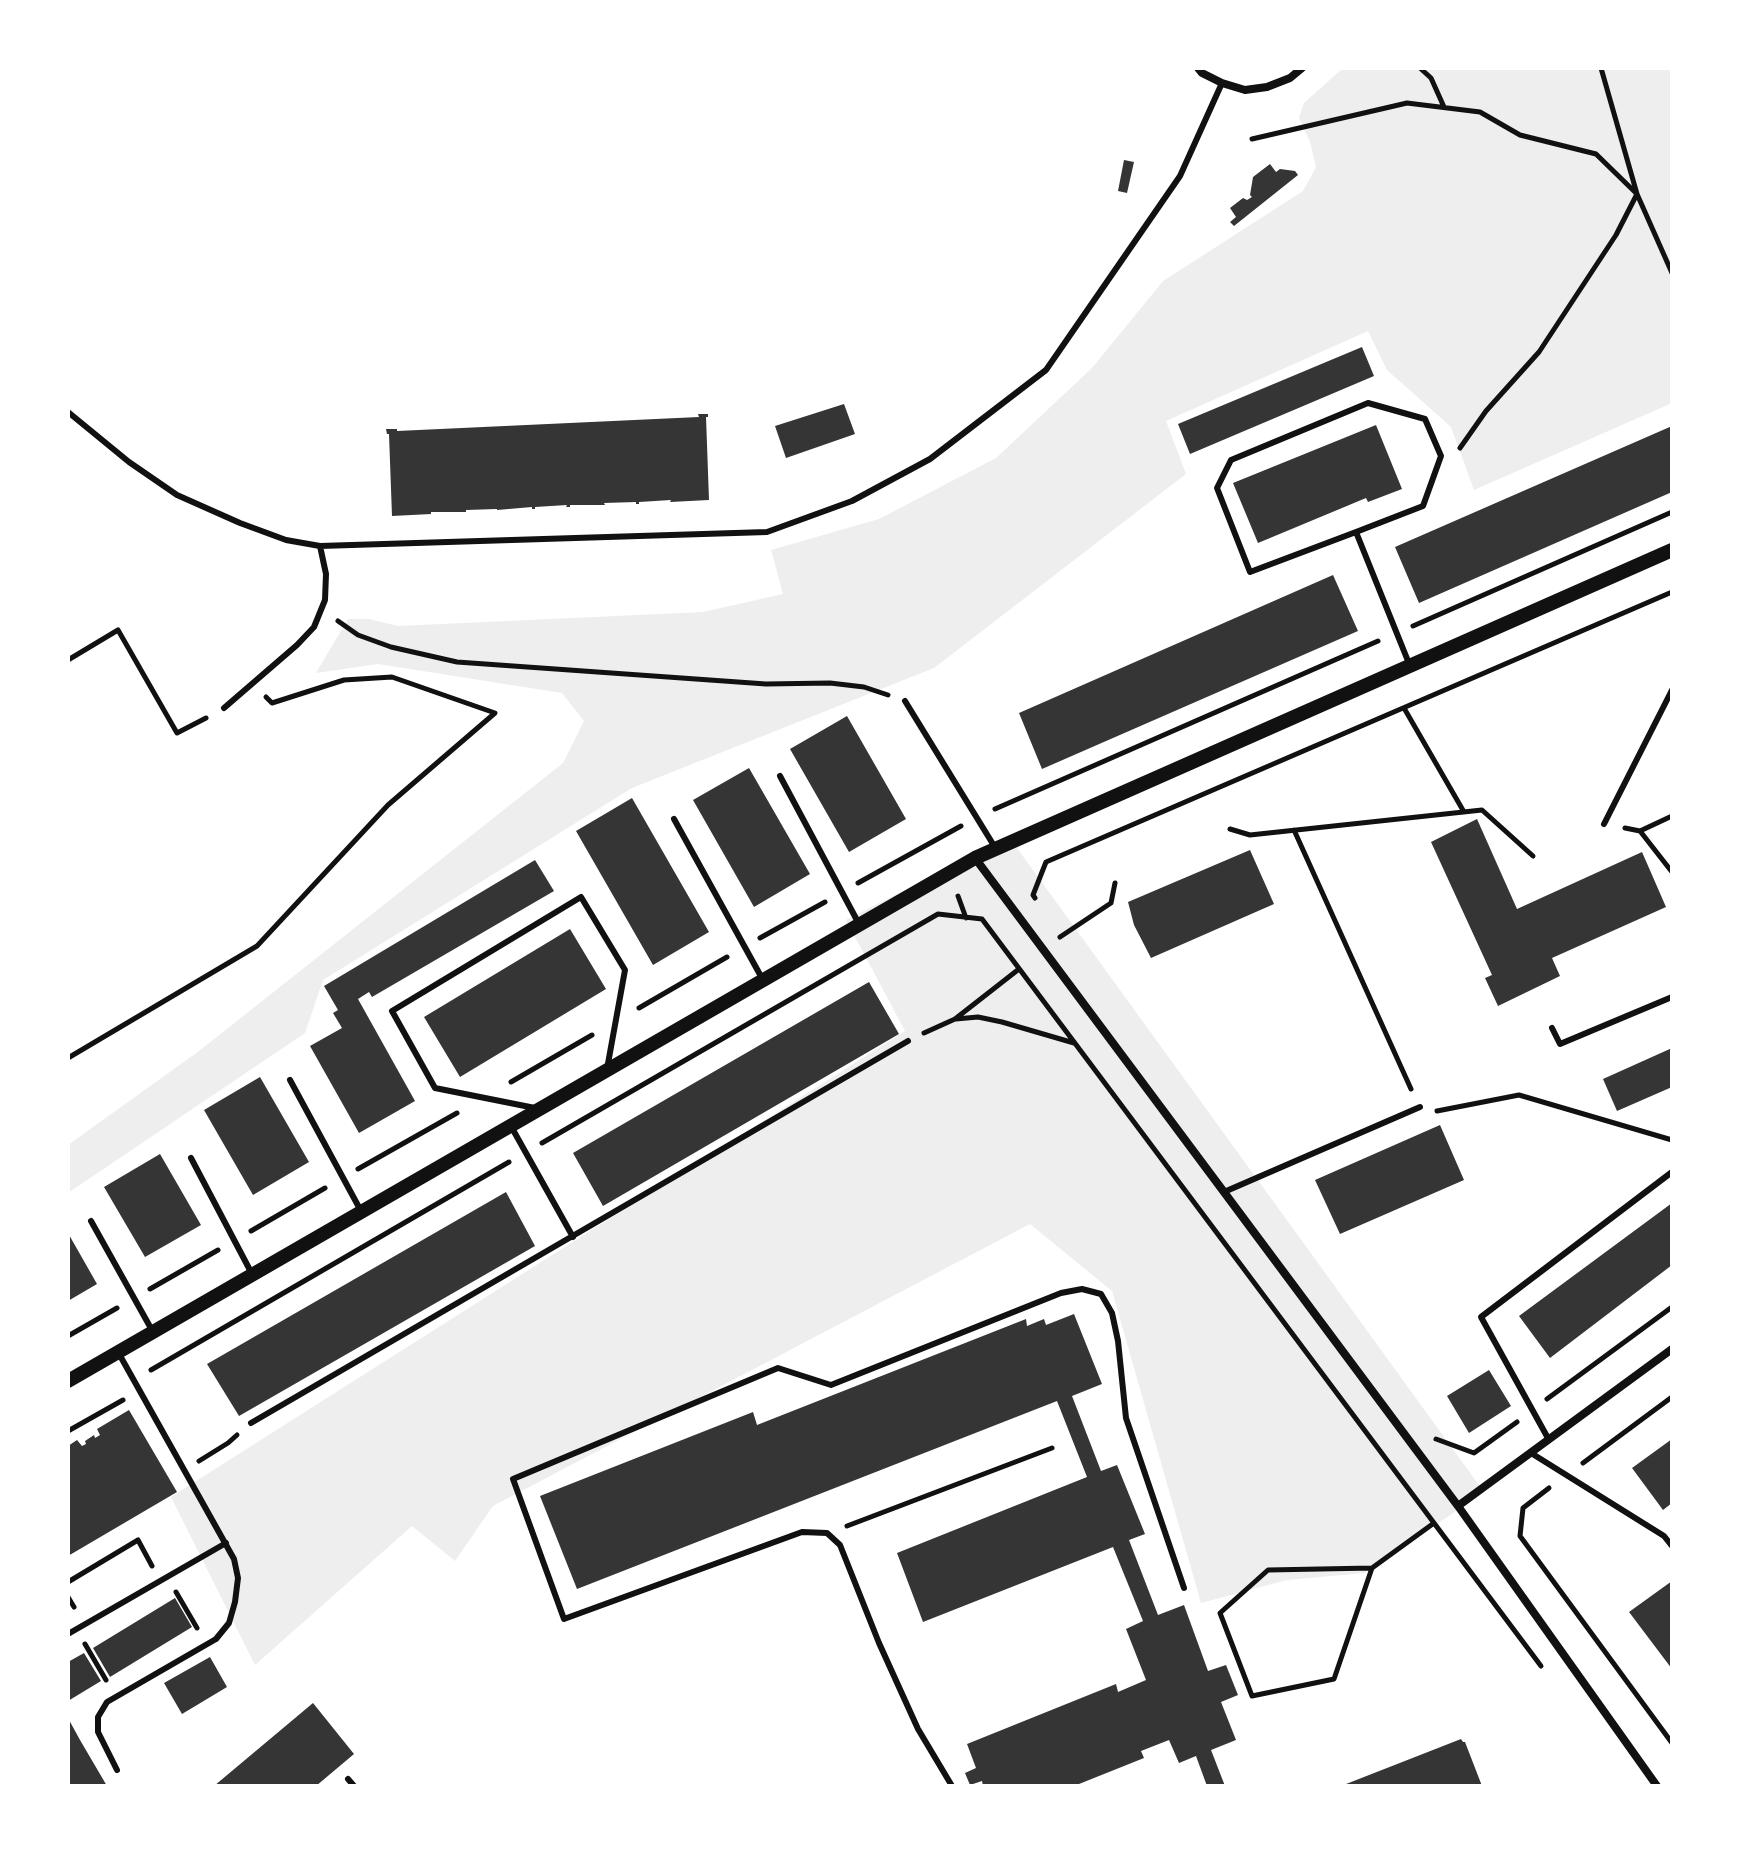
<!DOCTYPE html>
<style>
body{margin:0}
#map{position:relative;width:1740px;height:1854px;overflow:hidden;background:#fff;font-family:Bitter,serif}
canvas{display:block}
.frame{position:absolute;inset:0;border:70px solid #fff;pointer-events:none}
</style>
<div id="map">
<canvas width="1740" height="1854"></canvas>
<div class="frame"></div>
</div>
<script>
const c = document.querySelector('canvas').getContext('2d');
c.lineJoin = 'round';
function paint(path, color) {
  c.fillStyle = color;
  c.fill(path, 'evenodd');
}
function shape(rows) {
  const path = new Path2D();
  for (const r of rows) {
    path.moveTo(r[0], r[1]);
    for (let i = 2; i < r.length; i += 2) path.lineTo(r[i], r[i + 1]);
  }
  return path;
}
function strokePath(path, color, width, dash) {
  c.strokeStyle = color;
  c.lineWidth = width;
  c.lineCap = dash ? 'butt' : 'round';
  c.setLineDash(dash || []);
  c.stroke(path);
}
const green = shape([
 [1343,68,1672,68,1672,403,1474,490,1451,427,1387,370,1368,331,1166,421,1186,474,934,668,632,788,323,980,305,1033,68,1193,68,1145,199,1051,563,763,584,721,562,693,378,664,316,673,348,619,369,619,398,626,703,612,783,594,771,550,879,519,996,458,1092,368,1163,281,1303,191,1316,167,1310,142,1299,118,1304,103],
 [1009,837,1484,1492,1365,1573,1287,1580,1201,1603,1112,1291,1030,1224,493,1506,455,1561,412,1526,255,1665,171,1497,905,1031,846,920]
]);
const building = shape([
 [1124,160,1134,162,1127,193,1118,191],
 [1270,164,1276,172,1280,169,1295,171,1298,175,1234,226,1230,222,1236,217,1230,208,1243,198,1247,200,1252,197,1250,195,1253,177],
 [1362,347,1374,376,1190,454,1178,424],
 [844,404,855,434,786,458,775,426],
 [698,414,708,414,708,417,706,417,709,500,670,502,671,500,639,502,639,504,636,504,636,502,604,503,605,505,570,505,570,507,566,507,567,505,535,507,535,509,532,509,532,507,497,510,497,509,466,510,466,512,431,512,431,514,392,516,389,434,387,434,386,429,397,429,397,431,699,417],
 [1376,425,1402,489,1368,502,1366,498,1258,543,1233,483],
 [1672,426,1672,492,1419,603,1395,547],
 [1333,575,1358,631,1042,769,1019,713],
 [847,716,906,819,849,852,790,749],
 [749,768,810,874,754,907,693,800],
 [632,798,709,932,653,965,576,831],
 [1477,819,1517,909,1642,852,1666,907,1552,958,1560,976,1498,1006,1485,978,1492,975,1431,842],
 [1250,850,1274,904,1151,958,1134,925,1128,902],
 [535,860,554,891,372,997,369,992,358,999,415,1101,359,1133,310,1046,342,1028,333,1013,338,1010,324,986],
 [570,929,606,989,460,1077,424,1017],
 [869,982,899,1034,603,1206,573,1153],
 [1672,1048,1672,1087,1617,1111,1603,1079],
 [260,1077,309,1162,253,1195,204,1110],
 [1440,1125,1464,1180,1340,1234,1315,1180],
 [160,1154,201,1225,145,1257,104,1187],
 [506,1192,535,1246,239,1416,207,1364],
 [1672,1203,1672,1265,1550,1358,1519,1316],
 [68,1233,97,1284,68,1301],
 [1074,1314,1102,1384,1072,1396,1101,1471,1117,1465,1145,1534,1129,1540,1158,1615,1184,1605,1208,1671,1226,1665,1238,1695,1221,1702,1236,1740,1211,1750,1225,1786,1207,1786,1196,1756,1179,1763,1169,1740,1141,1751,1144,1758,1074,1786,983,1786,982,1781,970,1785,965,1773,976,1768,967,1744,1116,1684,1118,1692,1146,1680,1126,1629,1143,1621,1113,1547,923,1622,897,1553,1087,1477,1057,1401,577,1589,540,1496,753,1412,757,1425,1026,1319,1027,1326,1044,1319,1046,1325],
 [1489,1370,1511,1406,1469,1433,1447,1396],
 [129,1410,177,1492,68,1556,68,1446,77,1440,82,1446,86,1444,85,1441,94,1435,95,1438,100,1435,97,1429],
 [1672,1439,1672,1503,1663,1510,1632,1468],
 [1672,1581,1672,1669,1629,1612],
 [175,1598,192,1627,110,1677,93,1648],
 [84,1653,101,1681,68,1701,68,1662],
 [210,1657,227,1687,182,1714,164,1683],
 [313,1703,354,1754,316,1786,214,1786],
 [68,1718,80,1740,107,1786,69,1786],
 [1461,1739,1463,1742,1465,1742,1482,1786,1341,1786]
]);
const path = shape([
 [1420,68,1431,78,1444,107],
 [1601,68,1637,194,1672,273],
 [1252,139,1407,103,1480,112,1520,135,1596,154,1637,194],
 [1460,448,1486,411,1539,352,1616,235,1637,194],
 [338,621,358,635,391,647,457,662,766,684,830,683,864,687,888,695],
 [1413,626,1672,512],
 [68,660,118,630,177,733,206,718],
 [1404,708,1464,812],
 [995,809,1378,641],
 [1625,828,1640,831,1672,816],
 [1230,829,1250,835,1482,810,1533,856],
 [1294,830,1411,1089],
 [1640,831,1672,872],
 [858,883,961,826],
 [958,896,966,918],
 [1035,898,1033,895,1046,862,1672,592],
 [1060,937,1111,903,1115,883],
 [760,938,825,902],
 [639,1008,727,957],
 [956,1019,978,1017,1002,1022,1074,1043],
 [924,1033,955,1019,1019,969],
 [68,1058,257,946,388,805,495,713,392,677,344,680,272,703,266,697],
 [511,1082,592,1035],
 [1437,1111,1519,1095,1672,1140],
 [542,1143,938,914,982,919,1541,1666],
 [358,1169,457,1113],
 [251,1231,325,1188],
 [150,1289,218,1250],
 [68,1336,117,1308],
 [151,1370,509,1162],
 [1547,1399,1672,1307],
 [68,1431,123,1400],
 [1436,1439,1474,1453,1517,1422],
 [199,1461,228,1443,237,1435],
 [1583,1463,1672,1397],
 [1549,1488,1523,1508,1520,1536,1672,1743],
 [847,1526,1052,1448],
 [1372,1568,1334,1679,1252,1696,1220,1613,1268,1570,1372,1568,1434,1523],
 [68,1582,138,1540,152,1566],
 [176,1592,197,1628],
 [68,1597,74,1607],
 [85,1644,106,1680]
]);
const service = shape([
 [68,412,129,462,177,495,240,523,286,540,320,546,767,532,852,501,930,459,1046,370,1180,176,1222,83],
 [1356,532,1423,506,1441,456,1425,419,1368,403,1231,460,1217,488,1250,572,1356,532,1410,666],
 [905,701,996,849],
 [224,708,297,645,314,627,325,600,326,574,320,546],
 [780,776,859,924],
 [674,819,763,980],
 [1604,824,1672,690],
 [1552,1028,1560,1044,1672,997],
 [290,1080,361,1211],
 [535,1108,435,1088,392,1011,581,897,625,970,607,1069],
 [512,1128,573,1237],
 [191,1158,252,1274],
 [1224,1192,1420,1107],
 [91,1221,153,1332],
 [251,1423,908,1041],
 [1549,1440,1481,1317,1672,1172],
 [1531,1453,1664,1536,1672,1546],
 [68,1634,226,1543],
 [117,1770,98,1732,98,1717,107,1702,216,1639,229,1623,235,1602,238,1578,234,1559,118,1352],
 [348,1779,354,1786],
 [952,1786,918,1729,879,1643,840,1545,827,1533,802,1532,564,1619,513,1479,778,1368,831,1385,1061,1293,1082,1289,1101,1294,1112,1313,1118,1341,1126,1418,1184,1588]
]);
const minor = shape([
 [1198,68,1202,73,1222,83,1245,90,1267,87,1290,78,1302,68],
 [975,858,1458,1506,1657,1786],
 [1458,1506,1672,1349]
]);
const tertiary = shape([
 [68,1381,975,858,1672,550]
]);
paint(green, '#eee');
paint(building, '#353535');
strokePath(path, '#111', 5);
strokePath(service, '#111', 6);
strokePath(minor, '#111', 8);
strokePath(tertiary, '#111', 14);
</script>
